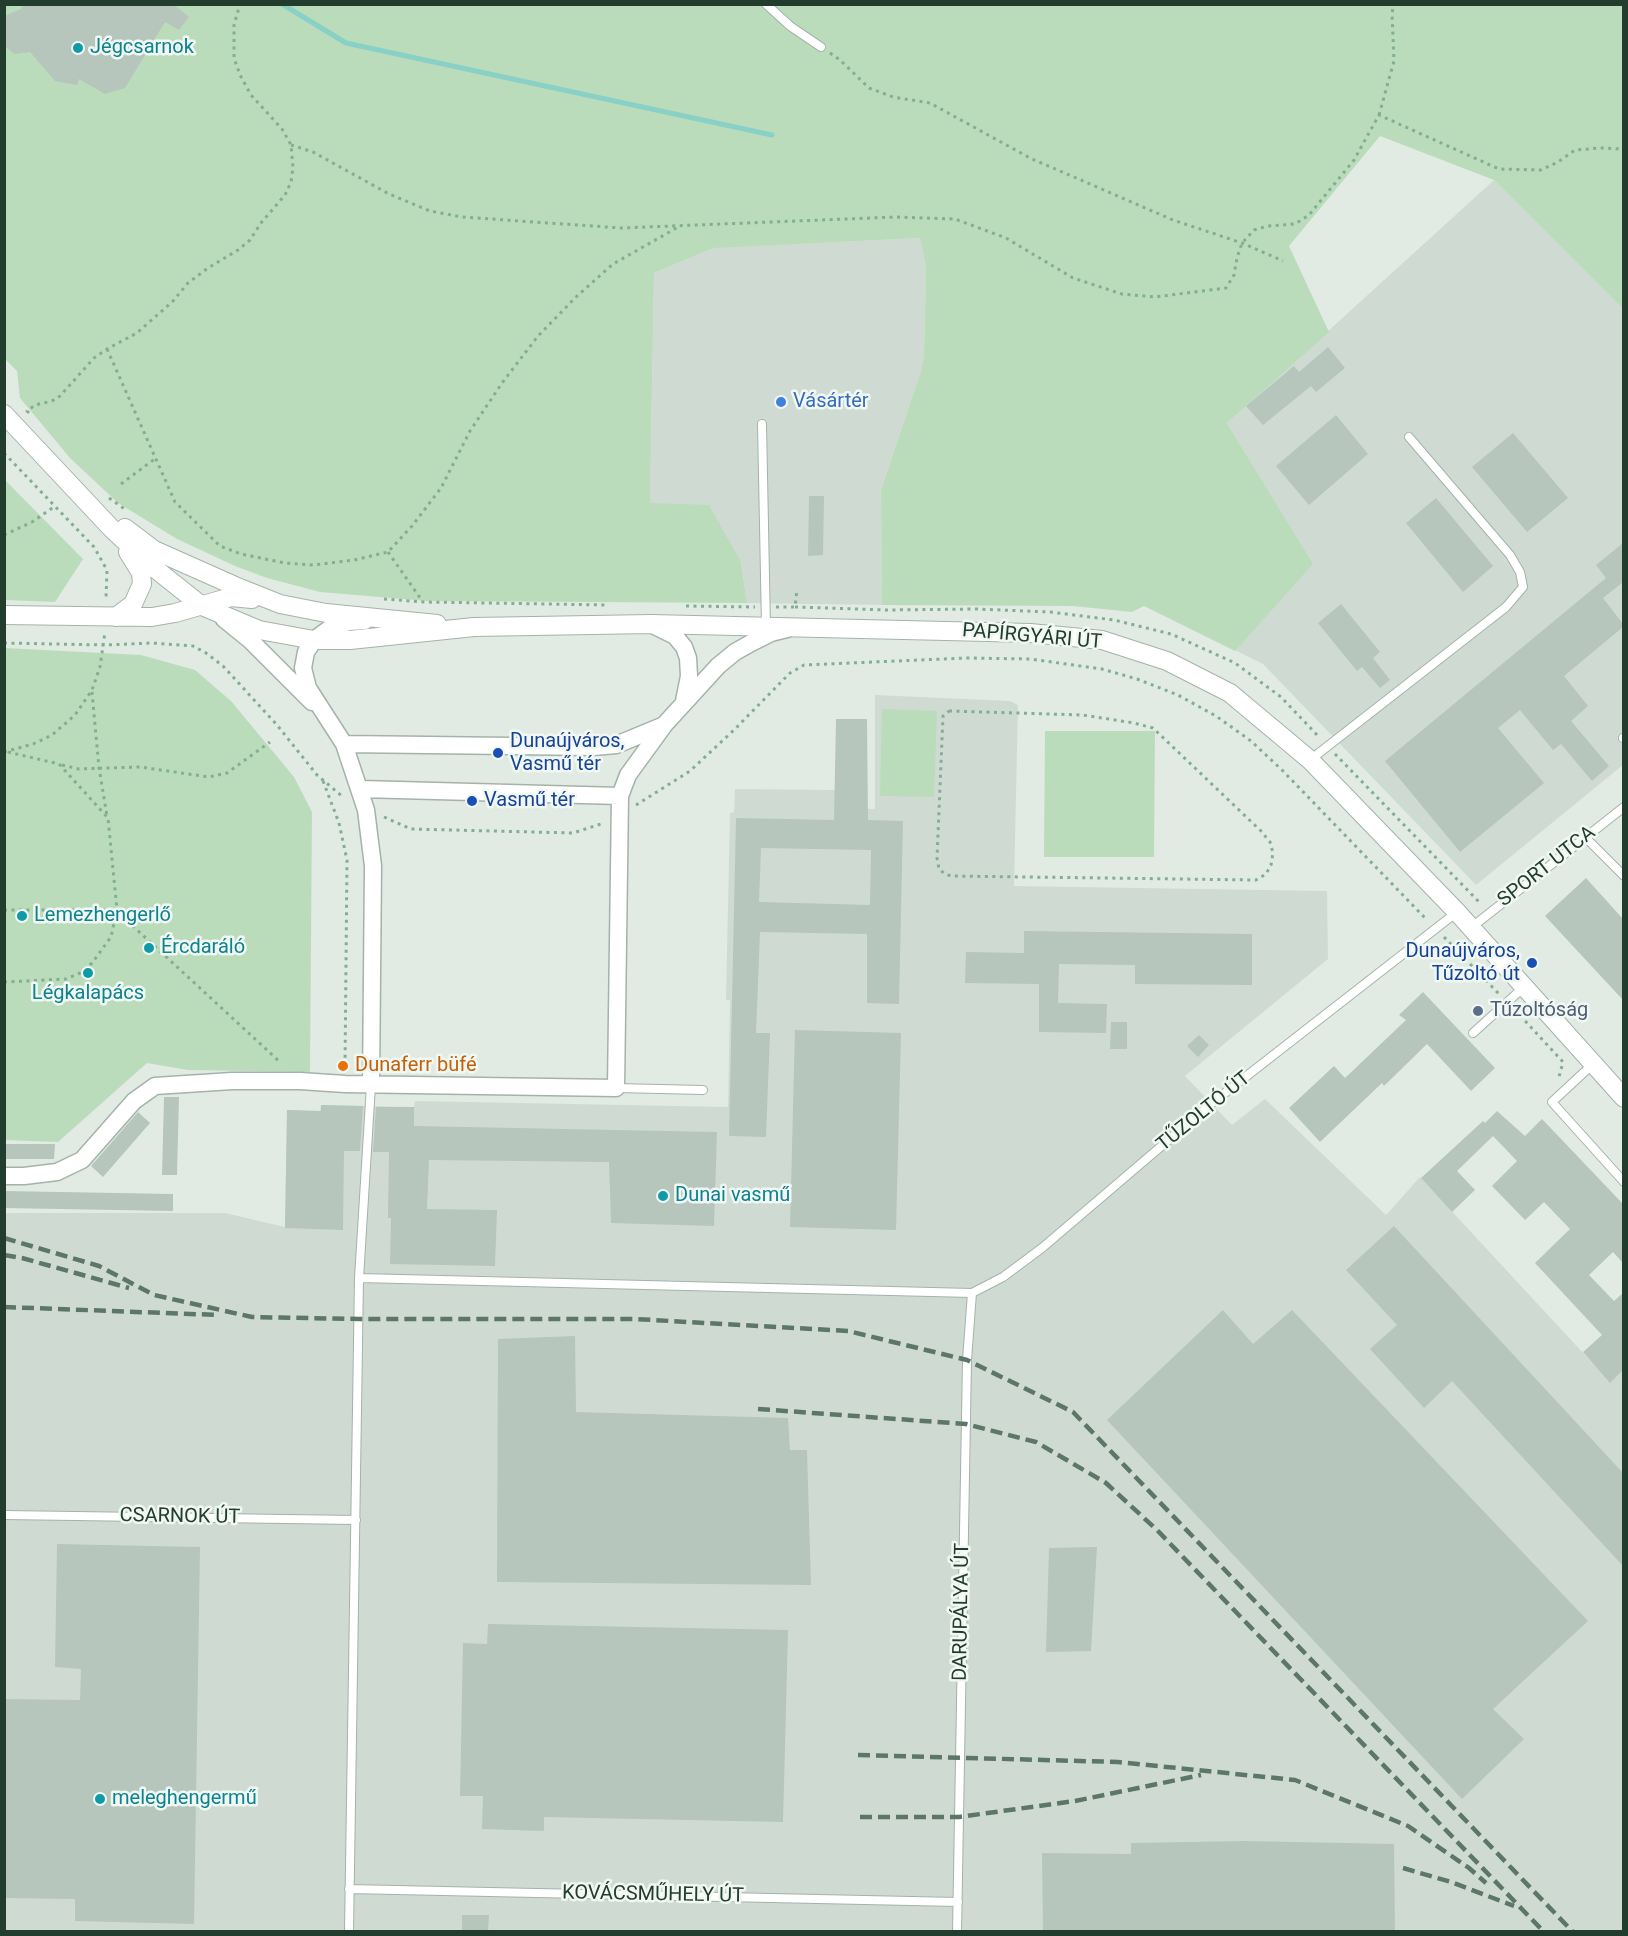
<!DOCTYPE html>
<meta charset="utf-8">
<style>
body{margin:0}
#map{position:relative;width:1628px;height:1936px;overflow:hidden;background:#e1ebe4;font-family:Roboto,sans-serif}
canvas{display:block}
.frame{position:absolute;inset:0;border:6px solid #223c2d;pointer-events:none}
</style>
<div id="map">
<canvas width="1628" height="1936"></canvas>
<div class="frame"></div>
</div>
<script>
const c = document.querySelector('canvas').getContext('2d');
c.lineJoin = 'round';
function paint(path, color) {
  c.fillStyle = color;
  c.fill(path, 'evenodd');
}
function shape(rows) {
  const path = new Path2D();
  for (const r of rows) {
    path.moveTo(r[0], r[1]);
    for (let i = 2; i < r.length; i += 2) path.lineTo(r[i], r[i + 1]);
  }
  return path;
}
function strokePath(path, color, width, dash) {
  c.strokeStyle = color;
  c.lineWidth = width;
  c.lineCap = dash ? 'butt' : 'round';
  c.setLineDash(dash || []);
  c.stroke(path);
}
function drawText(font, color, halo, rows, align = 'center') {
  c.font = font + ' Roboto,sans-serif';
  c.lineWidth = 5;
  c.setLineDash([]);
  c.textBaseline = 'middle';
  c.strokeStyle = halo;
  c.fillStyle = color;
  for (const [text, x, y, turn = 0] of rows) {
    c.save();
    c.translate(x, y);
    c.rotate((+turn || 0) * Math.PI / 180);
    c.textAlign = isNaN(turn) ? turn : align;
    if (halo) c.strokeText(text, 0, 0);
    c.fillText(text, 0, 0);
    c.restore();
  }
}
const built = shape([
 [1494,180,1623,309,1623,765,1476,885,1263,664,1190,628,1298,540,1227,423],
 [920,238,926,267,924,356,920,374,881,490,882,605,747,603,741,562,650,504,654,273,714,248,724,247],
 [875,695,1010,701,1018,705,1014,886,1327,891,1328,959,1185,1076,1232,1125,1265,1099,1386,1215,1420,1177,1610,1382,1623,1370,1623,1931,5,1931,4,1213,225,1213,285,1227,287,1110,320,1111,321,1105,414,1107,415,1101,728,1107,730,1000,726,1000,730,813,734,812,735,789,835,790,835,808,875,809]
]);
const green = shape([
 [4,5,1623,5,1623,309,1494,180,1380,136,1289,246,1329,332,1227,423,1313,564,1235,651,1144,606,1132,612,1073,606,882,605,881,490,920,374,924,356,926,267,920,238,714,248,654,273,650,503,709,505,741,562,747,603,427,601,320,592,267,578,235,566,177,539,118,503,70,458,20,398,17,371,4,358],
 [4,479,83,559,55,602,5,600],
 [5,648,141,655,195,670,231,701,294,777,312,812,310,1072,188,1070,147,1063,58,1142,5,1140],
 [882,709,937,711,934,797,880,796],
 [1045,731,1155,731,1154,857,1044,857]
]);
const stream = shape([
 [282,4,346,43,772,135]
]);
const building = shape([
 [24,4,173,4,189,17,179,30,165,22,125,88,105,94,79,79,77,85,55,81,30,52,14,54,4,45,4,16,21,9],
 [1328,347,1345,368,1316,392,1311,386,1263,425,1246,406,1294,366,1299,372],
 [1336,415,1368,454,1309,505,1276,466],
 [1513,433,1568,498,1527,532,1472,467],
 [809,496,824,496,823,555,808,556],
 [1436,498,1493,566,1463,592,1406,523],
 [1623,543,1623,582,1603,598,1623,624,1623,627,1564,676,1588,706,1571,721,1609,766,1592,781,1561,744,1553,750,1520,710,1498,728,1544,783,1460,852,1385,761,1606,578,1596,565],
 [1341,604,1380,652,1373,658,1390,680,1380,688,1362,667,1357,671,1318,623],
 [836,719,867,719,868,820,903,821,899,1004,867,1003,867,934,760,932,756,1033,770,1033,766,1137,729,1136,736,818,834,820],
 [761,848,871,850,870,905,759,902],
 [1586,878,1623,919,1623,1000,1545,916],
 [1024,931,1252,934,1252,985,1135,984,1135,965,1059,964,1058,1003,1107,1004,1106,1033,1039,1032,1039,984,965,983,966,952,1024,953],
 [1423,992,1495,1068,1471,1091,1427,1044,1384,1086,1382,1083,1320,1142,1289,1108,1334,1066,1345,1078,1406,1020,1399,1015],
 [1111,1022,1127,1022,1127,1049,1110,1049],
 [795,1030,901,1033,896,1230,790,1227],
 [1199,1035,1209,1045,1198,1057,1187,1046],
 [164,1097,179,1097,177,1175,162,1175],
 [321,1105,363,1106,360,1151,344,1151,343,1230,285,1228,287,1110,321,1111],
 [376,1107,414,1107,414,1126,717,1132,714,1226,611,1223,609,1162,429,1160,427,1209,497,1210,495,1266,390,1264,391,1218,388,1218,389,1152,373,1152],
 [1497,1111,1525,1136,1542,1119,1623,1204,1623,1263,1613,1252,1589,1275,1614,1301,1623,1293,1623,1370,1610,1383,1583,1352,1602,1335,1535,1263,1570,1229,1544,1202,1525,1220,1492,1186,1517,1161,1493,1136,1457,1171,1475,1190,1452,1212,1421,1178,1483,1121,1485,1123],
 [138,1112,150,1123,103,1177,91,1166],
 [4,1144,55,1144,54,1159,4,1159],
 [4,1191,173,1194,173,1211,4,1208],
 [1394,1226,1623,1473,1623,1566,1452,1381,1424,1408,1370,1349,1397,1325,1346,1270],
 [1223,1310,1253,1344,1292,1310,1588,1621,1493,1709,1524,1739,1462,1799,1107,1420],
 [575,1336,576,1412,788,1418,790,1450,807,1450,811,1585,497,1582,498,1339],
 [57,1544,200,1547,194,1924,75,1921,75,1899,4,1898,4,1699,80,1700,81,1669,55,1667],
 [1097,1547,1091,1651,1046,1652,1049,1548],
 [488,1624,788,1630,783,1822,544,1817,544,1831,482,1829,483,1796,460,1796,463,1643,487,1644],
 [1246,1841,1394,1844,1395,1932,1043,1932,1042,1853,1131,1854,1131,1843],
 [462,1915,489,1915,488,1932,462,1932]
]);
const path = shape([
 [830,53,840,60,869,88,893,97,930,103,1030,158,1173,220,1242,243,1283,261],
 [1379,115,1394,61,1392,13,1394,4],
 [291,145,313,152,389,194,430,211,462,217,621,228,896,217,955,219,1006,238,1073,278,1122,294,1155,297,1226,288,1234,275,1237,258,1242,243,1254,230,1268,226,1295,224,1309,215,1354,160,1379,115,1499,169,1541,170,1558,162,1575,150,1601,148,1624,149],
 [107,349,175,502,220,546,241,554,285,563,314,565,354,560,388,552,412,526,441,488,470,431,502,383,538,336,576,297,613,264,680,226],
 [29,413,27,411,35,405,52,401,60,396,94,358,107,349,137,333,173,301,188,283,208,268,238,250,250,240,261,223,285,195,291,182,293,167,291,145,282,129,251,95,240,75,234,58,234,25,240,4],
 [4,453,94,547,107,570,106,598],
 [121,484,156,458],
 [109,498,126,510],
 [4,535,32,522,55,506],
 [388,552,423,602],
 [384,599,424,602,608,605],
 [686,606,755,607],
 [776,607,795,607,797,589],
 [795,607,886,610,976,609,1050,612,1114,620,1171,634,1235,663,1281,697,1320,738],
 [4,643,105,645,152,643,193,646,206,653,223,666,277,725,317,775,343,797],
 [92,692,99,768,107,816],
 [949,711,1083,715,1134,723,1153,728,1261,831,1270,842,1273,853,1271,865,1266,874,1256,880,951,876,945,874,939,869,937,858,943,716,949,711],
 [4,752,33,744,52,735,75,715,92,690,100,667,105,632],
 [1335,754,1481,904],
 [62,765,79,769,140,767,209,777,227,773,270,742],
 [323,781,339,823,347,860,345,1068],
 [636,805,690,771,734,730,790,673,804,665,966,658,1030,659,1102,669,1137,679,1178,695,1216,716,1251,741,1283,771,1426,919],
 [384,817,411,829,573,833,604,823],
 [4,910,117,910,135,928,281,1063],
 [1444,937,1500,995],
 [4,982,66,979,80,973,92,963,111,937,117,910,108,818,59,764,8,752],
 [1515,1010,1563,1062,1559,1077]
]);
const service = shape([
 [766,4,790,26,821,47],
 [762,424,766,627],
 [1623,738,1624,738],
 [1310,760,1506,607,1523,587,1520,572,1510,555,1409,437],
 [1586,838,1624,876],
 [1472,927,1624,807],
 [1473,1033,1524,987],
 [1593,1064,1552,1102,1624,1182],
 [616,1088,703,1090],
 [359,1278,972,1293,1003,1277,1042,1248,1212,1103,1457,912],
 [4,1515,356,1520],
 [349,1889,958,1902],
 [349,1932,359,1278,371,1085],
 [957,1932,967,1360,972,1293]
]);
const minor = shape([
 [224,619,251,641,312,702],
 [365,621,349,622,329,629,314,640,306,652,303,668,308,688,344,744,366,810,373,866,371,1085],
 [651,624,675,636,684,647,688,658,689,676,684,701],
 [344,744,594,747,616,745,662,726],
 [361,789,620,796],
 [4,1176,24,1176,57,1172,82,1160,134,1101,155,1086,232,1081,300,1081,345,1084,616,1088,620,796,628,775,665,724,718,666,735,652,751,643,771,633,787,629]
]);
const tertiary = shape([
 [4,414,112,529,148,563,202,606,259,630,314,640,350,640,474,627,651,624,1030,633,1102,640,1167,661,1230,693,1310,760,1457,912,1624,1098],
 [125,528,154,550,235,586,280,604,326,613,437,624],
 [4,615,152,617,175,613,231,597,252,599],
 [116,617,133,604,142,584,141,573,128,552]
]);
const rail = shape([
 [4,1238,99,1266,154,1295,252,1317,358,1319,635,1319,848,1331,967,1360,1073,1412,1573,1932],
 [4,1255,22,1258,129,1288],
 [4,1307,219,1315],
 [758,1409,966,1424,1036,1442,1106,1483,1157,1530,1544,1932],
 [858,1755,1118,1762,1295,1780,1408,1826,1469,1868,1486,1883],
 [860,1817,959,1817,1075,1801,1201,1775],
 [1403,1868,1451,1882,1514,1906]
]);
const markers = [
 [78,48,6,"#0f9aa8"],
 [781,402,6,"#3f7fe0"],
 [498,753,6,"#1a4fb4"],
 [472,801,6,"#1a4fb4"],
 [22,916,6,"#0f9aa8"],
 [149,948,6,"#0f9aa8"],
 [1532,963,6,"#1a4fb4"],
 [88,973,6,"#0f9aa8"],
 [1478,1011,6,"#5c6f8a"],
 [343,1066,6,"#e8710a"],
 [663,1196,6,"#0f9aa8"],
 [100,1799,6,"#0f9aa8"]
];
const cultureNames = [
 ["Jégcsarnok",90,48],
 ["Lemezhengerlő",34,916],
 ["Ércdaráló",161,948],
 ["Légkalapács",88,994,"center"],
 ["Dunai vasmű",675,1196],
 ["meleghengermű",112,1799]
];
const shopNames = [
 ["Vásártér",793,402]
];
const streetNames = [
 ["PAPÍRGYÁRI ÚT",1032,637,5],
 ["SPORT UTCA",1547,867,-38],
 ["TŰZOLTÓ ÚT",1204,1112,-39],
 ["CSARNOK ÚT",180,1517,1],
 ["DARUPÁLYA ÚT",962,1612,-89],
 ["KOVÁCSMŰHELY ÚT",653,1895,1]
];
const transitNames = [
 ["Dunaújváros,",510,742],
 ["Vasmű tér",510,765],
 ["Vasmű tér",484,801],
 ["Dunaújváros,",1520,952,"right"],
 ["Tűzoltó út",1520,975,"right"]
];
const serviceNames = [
 ["Tűzoltóság",1490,1011]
];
const foodNames = [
 ["Dunaferr büfé",355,1066]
];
paint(built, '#cfdbd2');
paint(green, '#bbdcba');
strokePath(stream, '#89d0c6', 5);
paint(building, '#b6c6bc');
strokePath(service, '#a4b3a9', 10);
strokePath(minor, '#a4b3a9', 19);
strokePath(tertiary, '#a4b3a9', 20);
strokePath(path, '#82ae93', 3, [3, 4.5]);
strokePath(service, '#fff', 8);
strokePath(minor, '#fff', 16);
strokePath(tertiary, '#fff', 18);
strokePath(rail, '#5c7768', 4.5, [12, 6]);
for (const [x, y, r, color] of markers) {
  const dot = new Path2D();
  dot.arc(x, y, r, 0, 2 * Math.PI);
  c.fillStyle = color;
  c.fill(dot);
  strokePath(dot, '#f1f8f3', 2);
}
drawText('20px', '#0d838f', '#f1f8f3', cultureNames, 'left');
drawText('20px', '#366cbe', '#f1f8f3', shopNames, 'left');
drawText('20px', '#223c2d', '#f1f8f3', streetNames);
drawText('20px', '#164399', '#f1f8f3', transitNames, 'left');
drawText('20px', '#4e5e75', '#f1f8f3', serviceNames, 'left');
drawText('20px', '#c56008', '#f1f8f3', foodNames, 'left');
</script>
